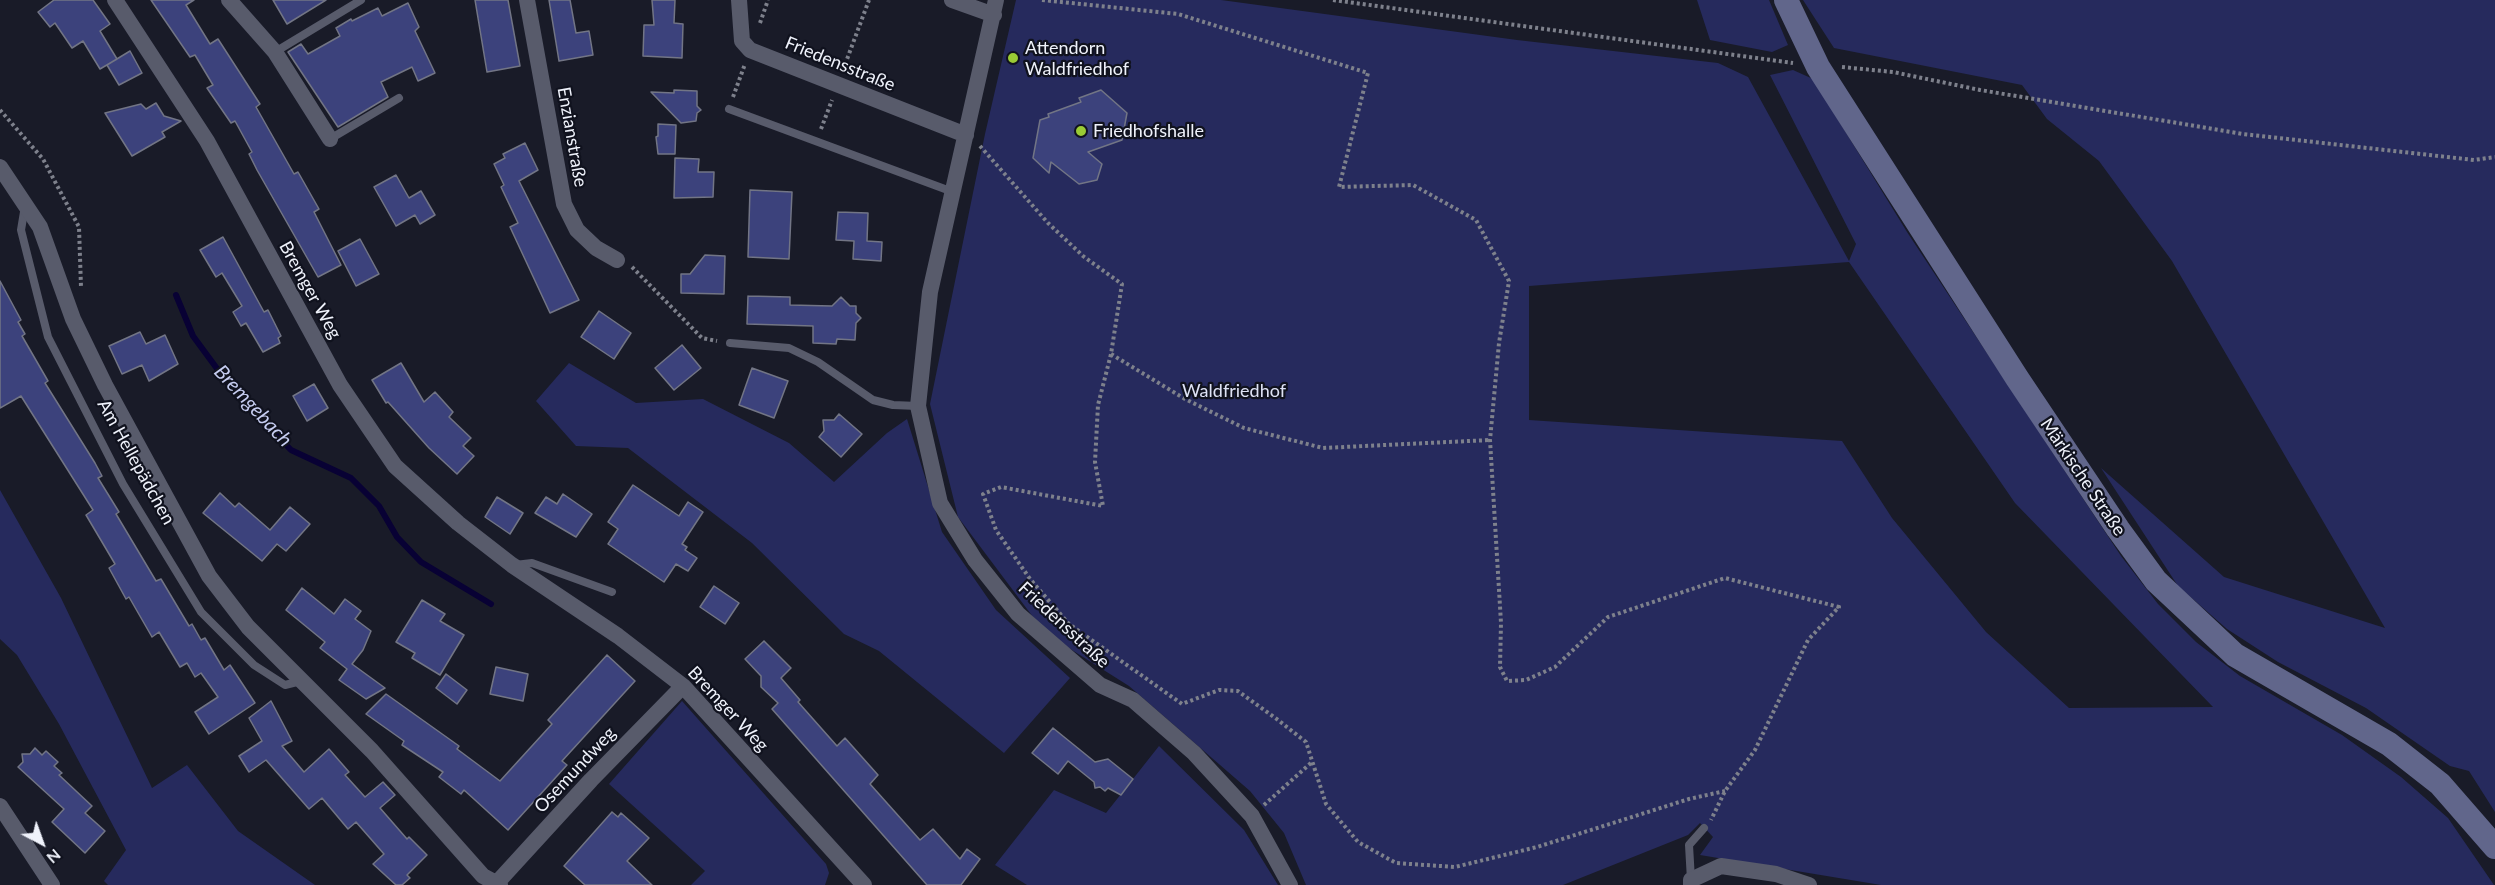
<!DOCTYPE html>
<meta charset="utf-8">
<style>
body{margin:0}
#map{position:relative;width:2495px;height:885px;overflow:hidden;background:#191b28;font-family:Lato,sans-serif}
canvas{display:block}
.north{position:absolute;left:12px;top:813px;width:60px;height:60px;-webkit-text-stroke:4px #10121e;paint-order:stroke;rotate:139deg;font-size:16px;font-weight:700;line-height:24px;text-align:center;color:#eff2fb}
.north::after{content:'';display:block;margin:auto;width:21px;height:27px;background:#eff2fb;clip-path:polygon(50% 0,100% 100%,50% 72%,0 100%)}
</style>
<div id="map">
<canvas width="2495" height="885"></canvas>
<div class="north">N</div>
</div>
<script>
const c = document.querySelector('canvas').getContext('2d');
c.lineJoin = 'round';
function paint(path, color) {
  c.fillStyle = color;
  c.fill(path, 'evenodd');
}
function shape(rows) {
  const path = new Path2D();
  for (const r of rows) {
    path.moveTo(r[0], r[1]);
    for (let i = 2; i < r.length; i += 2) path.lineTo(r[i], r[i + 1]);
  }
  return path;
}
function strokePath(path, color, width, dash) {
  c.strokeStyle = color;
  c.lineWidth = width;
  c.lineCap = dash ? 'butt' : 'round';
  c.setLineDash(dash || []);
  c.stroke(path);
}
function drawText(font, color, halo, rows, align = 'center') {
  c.font = font + ' Lato,sans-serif';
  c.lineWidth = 4.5;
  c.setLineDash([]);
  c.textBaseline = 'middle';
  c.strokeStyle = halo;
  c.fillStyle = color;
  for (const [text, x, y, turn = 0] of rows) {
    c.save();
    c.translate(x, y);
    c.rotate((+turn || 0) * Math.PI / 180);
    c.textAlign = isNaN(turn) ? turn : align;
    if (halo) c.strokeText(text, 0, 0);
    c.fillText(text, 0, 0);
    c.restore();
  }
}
const green = shape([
 [1016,0,1221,0,1517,40,1718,63,1748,77,1849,261,1856,244,1770,75,1793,70,1813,79,1907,232,2121,556,2158,604,2196,642,2240,676,2342,735,2401,777,2448,818,2494,885,1881,885,1700,855,1713,837,1700,823,1688,835,1563,885,1306,885,1284,833,1250,791,1129,686,1045,633,958,517,930,404,985,134],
 [1849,262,2015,503,2213,707,2069,708,1986,632,1892,518,1842,441,1529,420,1529,286],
 [1697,0,1769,0,1788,45,1772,52,1710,40],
 [1803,0,2495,0,2495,812,2469,771,2450,766,2366,708,2278,662,2227,629,2178,586,2101,468,2224,577,2385,628,2172,261,2099,161,2047,119,2022,85,1834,48],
 [569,363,636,403,703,399,789,443,834,482,887,433,907,419,942,532,996,610,1070,678,1004,753,879,651,844,634,752,543,628,448,576,446,536,401],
 [0,490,61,598,152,788,187,765,238,831,315,885,108,885,104,881,126,850,59,724,17,655,0,639],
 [682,701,826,864,829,873,825,885,691,885,705,871,609,784],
 [1159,746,1244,830,1278,885,1027,885,995,865,1054,790,1106,813]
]);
const stream = shape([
 [176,295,193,336,232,389,291,450,351,478,379,506,397,537,421,562,491,604]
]);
const building = shape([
 [54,0,93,0,110,24,100,31,117,59,100,69,83,41,72,48,55,23,50,27,38,12,54,0],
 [151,0,194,0,186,5,210,44,218,39,260,104,256,107,294,174,298,172,319,209,314,212,341,265,318,277,257,170,249,154,252,152,235,121,231,123,207,88,213,85,195,55,190,57,151,0],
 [273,0,326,0,287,24,273,0],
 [475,0,508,0,520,66,487,72,475,0],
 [549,0,570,0,576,33,589,31,593,55,559,61,549,0],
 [652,0,675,0,674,23,683,24,682,58,643,56,644,25,654,25,652,0],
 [408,3,419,27,415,31,435,73,418,81,412,67,381,82,388,97,338,127,288,52,301,44,308,54,340,36,336,28,351,19,352,21,378,8,382,16,408,3],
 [130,51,142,73,119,85,107,65,130,51],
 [674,90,697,91,697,106,701,110,697,113,696,121,681,123,651,92,674,93,674,90],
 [1101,90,1127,113,1122,140,1088,152,1102,164,1097,180,1079,184,1051,162,1049,173,1033,158,1040,120,1049,117,1048,114,1081,102,1079,98,1101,90],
 [156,103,164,116,181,121,162,132,165,137,132,156,105,113,141,104,146,109,156,103],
 [658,124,676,125,675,154,658,154,656,137,658,136,658,124],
 [525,143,538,170,519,181,579,300,550,313,510,227,518,223,501,187,504,185,494,164,505,158,503,154,525,143],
 [675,158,699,159,698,172,714,172,713,197,674,198,675,158],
 [396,175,409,198,421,191,435,215,420,224,415,215,396,226,374,187,396,175],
 [750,190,792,192,789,259,748,257,750,190],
 [838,212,868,213,867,241,882,242,881,261,853,259,854,241,836,240,838,212],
 [223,237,264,312,268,310,281,336,278,338,280,343,263,352,246,323,241,326,233,312,242,306,222,273,216,277,200,250,223,237],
 [360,239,379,274,356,286,338,251,360,239],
 [705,255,725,256,724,294,681,293,681,274,690,274,705,255],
 [0,281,21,320,18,322,25,334,22,336,48,381,45,383,95,463,102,476,98,478,119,512,116,514,156,581,161,579,189,626,192,624,201,640,205,638,224,670,230,665,255,703,209,734,195,712,218,697,201,673,195,677,187,663,180,667,159,632,152,637,129,597,126,599,109,568,115,564,86,515,93,510,21,396,0,408,0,281],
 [748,296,790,297,790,305,832,306,841,297,850,306,856,306,856,313,861,318,856,323,855,340,837,339,836,344,813,343,813,326,747,324,748,296],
 [599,311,631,333,614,359,581,337,599,311],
 [140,332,146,344,165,335,178,364,149,381,142,365,122,374,109,346,140,332],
 [682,345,701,368,674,390,655,368,682,345],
 [401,363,424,402,435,392,453,412,449,417,471,438,463,446,474,456,457,474,429,448,388,402,386,403,372,380,401,363],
 [752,368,788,381,774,418,739,405,752,368],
 [314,384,328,408,307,421,293,396,314,384],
 [839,414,862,434,841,457,819,437,824,431,823,420,834,420,839,414],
 [633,485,679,516,688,502,703,512,682,544,687,547,685,550,697,558,688,571,676,564,664,582,608,544,618,529,608,522,633,485],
 [220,493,235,507,239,503,270,530,290,507,310,524,286,551,277,544,262,561,203,513,220,493],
 [563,494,592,514,576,537,535,513,546,497,557,504,563,494],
 [497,497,523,513,510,534,485,517,497,497],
 [714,586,739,603,725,624,700,607,714,586],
 [302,588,334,614,345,599,361,611,355,619,371,631,363,650,352,664,385,688,366,699,339,680,347,669,320,648,325,642,286,610,302,588],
 [422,600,445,614,440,621,464,635,440,675,412,658,415,653,396,642,422,600],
 [764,641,791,668,781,678,800,700,798,702,837,746,845,738,878,775,870,784,920,840,933,829,960,859,967,849,980,859,961,885,927,885,772,709,778,703,761,687,761,676,745,659,764,641],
 [607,655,635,681,562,761,567,765,508,830,464,790,461,794,439,777,443,772,402,745,404,741,366,714,386,694,459,746,457,749,500,781,552,724,548,720,607,655],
 [496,667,528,674,523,701,490,694,496,667],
 [446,674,467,690,457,704,436,688,446,674],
 [271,701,292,741,282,746,304,772,329,749,349,772,345,775,365,797,383,782,395,795,380,808,407,839,409,837,427,855,407,875,410,878,402,885,396,885,373,864,384,854,356,822,348,829,322,798,309,809,266,760,249,772,239,756,262,741,249,718,271,701],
 [1053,728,1095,762,1108,759,1133,779,1121,795,1108,788,1105,791,1100,787,1095,788,1094,782,1068,761,1058,774,1032,753,1053,728],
 [35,748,42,755,46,751,58,762,54,766,62,773,59,775,92,806,85,813,105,831,85,853,52,822,64,809,18,767,23,762,22,754,30,754,35,748],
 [612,812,618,817,621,813,649,838,627,861,652,885,585,885,564,866,612,812]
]);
const path = shape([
 [1042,0,1178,14,1368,73,1339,187,1413,185,1476,220,1509,281,1499,343,1490,440,1501,623,1500,667,1507,681,1526,680,1555,667,1608,617,1725,578,1839,607,1808,640,1755,750,1725,791,1711,820],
 [1333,0,1793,63],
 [760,23,768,0],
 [1842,67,1893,72,1980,90,2243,134,2474,160,2495,157],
 [843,70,869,0],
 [733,97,745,64],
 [0,110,43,159,79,227,81,287],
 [821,129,832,100],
 [980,146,1048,223,1083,256,1122,284,1111,354,1098,405,1095,462,1103,506,1001,487,983,494,996,530,1030,579,1069,624,1182,704,1219,690,1238,691,1278,720,1306,742,1326,804,1358,842,1396,863,1455,867,1537,847,1689,799,1725,791],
 [632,267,702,338,717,341],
 [1111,354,1185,399,1244,428,1323,448,1490,440],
 [1264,805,1313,761]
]);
const lane = shape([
 [275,52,361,0],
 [729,109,953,192],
 [330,139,399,98],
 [25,206,21,230,48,337,123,484,201,612,254,665,285,685,301,681],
 [730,343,789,348,818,362,873,400,893,405,918,406],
 [515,565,532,563,612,592],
 [1691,880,1689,845,1704,828]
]);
const street = shape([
 [115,0,207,141,340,385,395,466,458,523,512,565,618,636,683,686,864,885],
 [229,0,275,52,330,139],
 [527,0,564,204,577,230,596,248,617,260],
 [739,0,742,41,750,50,966,135],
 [952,0,994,15],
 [996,0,930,292,918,406,940,503,975,560,1018,614,1100,685,1133,700,1194,753,1252,816,1290,885],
 [0,167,40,227,73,319,105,385,209,576,248,627,372,751,483,876,500,885],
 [0,806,52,885],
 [495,885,591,780,683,686],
 [1691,885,1691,880,1721,866,1776,874,1809,885]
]);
const secondary = shape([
 [1786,0,1818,67,2017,378,2118,529,2156,581,2235,655,2389,744,2440,784,2495,847]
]);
const markers = [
 [1013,58,6,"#9acb35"],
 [1081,131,6,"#9acb35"]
];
const poiNames = [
 ["Attendorn",1025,48],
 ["Waldfriedhof",1025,69],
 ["Friedhofshalle",1093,131]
];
const streetNames = [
 ["Friedensstraße",840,64,22],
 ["Enzianstraße",572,137,80],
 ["Bremger Weg",310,290,61],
 ["Am Hellepädchen",136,462,61],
 ["Märkische Straße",2083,477,56],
 ["Friedensstraße",1064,625,43],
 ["Bremger Weg",728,709,47],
 ["Osemundweg",575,770,-47]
];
const parkNames = [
 ["Waldfriedhof",1234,391]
];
const waterNames = [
 ["Bremgebach",253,406,47]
];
paint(green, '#262a5d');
strokePath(stream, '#080134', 6);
paint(building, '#3c427c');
strokePath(building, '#727585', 1.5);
strokePath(path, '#7e818c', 4, [3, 3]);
strokePath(lane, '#585b6b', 8);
strokePath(street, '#585b6b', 16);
strokePath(secondary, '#61668b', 24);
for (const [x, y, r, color] of markers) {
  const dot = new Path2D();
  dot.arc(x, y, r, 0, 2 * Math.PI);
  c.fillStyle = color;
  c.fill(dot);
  strokePath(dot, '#10121e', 2);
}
drawText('18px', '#eff2fb', '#10121e', poiNames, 'left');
drawText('18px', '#eff2fb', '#10121e', streetNames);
drawText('18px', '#dee2f5', '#10121e', parkNames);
drawText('italic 20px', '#c6cdf1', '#10121e', waterNames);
</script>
